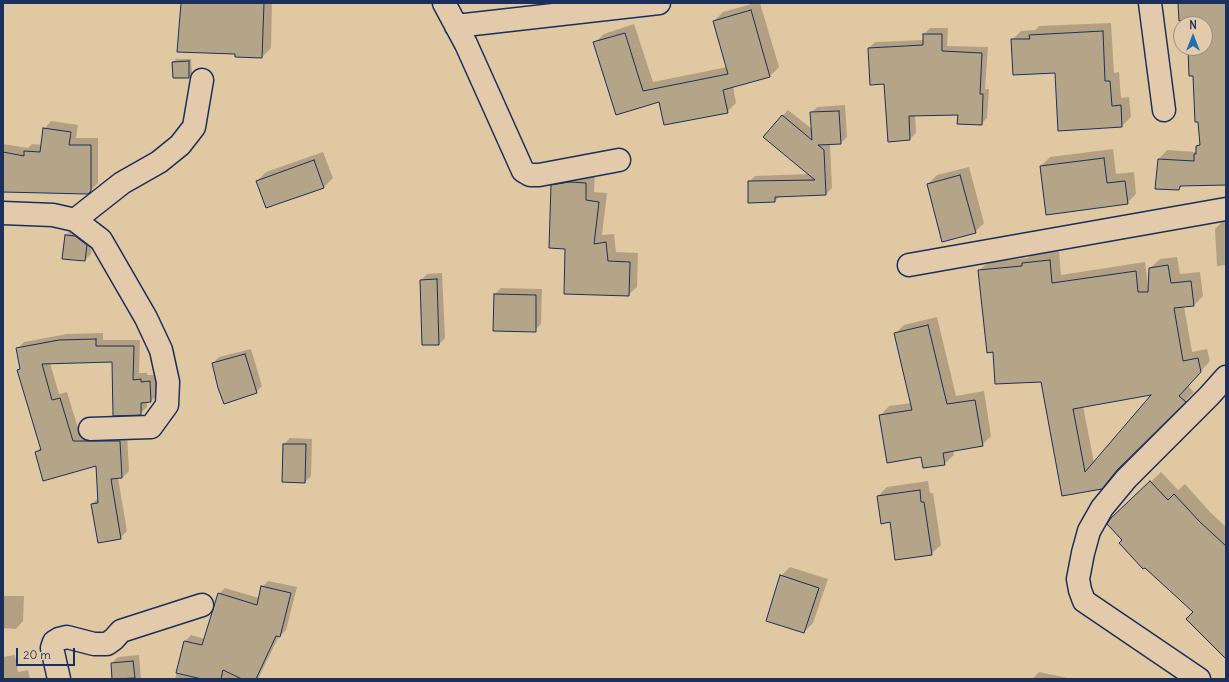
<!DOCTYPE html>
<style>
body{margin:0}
#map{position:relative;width:1229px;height:682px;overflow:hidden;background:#e0c8a3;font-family:Delius,sans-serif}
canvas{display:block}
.frame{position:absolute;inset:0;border:4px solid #1b2f5e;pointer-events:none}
.north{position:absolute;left:1173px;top:16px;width:40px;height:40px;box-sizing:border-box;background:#e2caaa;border:1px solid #928c8c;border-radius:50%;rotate:0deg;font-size:11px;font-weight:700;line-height:16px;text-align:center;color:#1b2f5e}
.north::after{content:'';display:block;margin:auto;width:14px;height:18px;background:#1f6fb2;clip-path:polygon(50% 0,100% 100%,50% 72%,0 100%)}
.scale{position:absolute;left:16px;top:648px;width:59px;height:18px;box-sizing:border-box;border:2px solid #1b2f5e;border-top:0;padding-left:5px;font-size:12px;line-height:14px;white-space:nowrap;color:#1b2f5e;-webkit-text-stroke:3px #e2caaa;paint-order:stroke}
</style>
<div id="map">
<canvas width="1229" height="682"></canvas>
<div class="frame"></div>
<div class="north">N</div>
<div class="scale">20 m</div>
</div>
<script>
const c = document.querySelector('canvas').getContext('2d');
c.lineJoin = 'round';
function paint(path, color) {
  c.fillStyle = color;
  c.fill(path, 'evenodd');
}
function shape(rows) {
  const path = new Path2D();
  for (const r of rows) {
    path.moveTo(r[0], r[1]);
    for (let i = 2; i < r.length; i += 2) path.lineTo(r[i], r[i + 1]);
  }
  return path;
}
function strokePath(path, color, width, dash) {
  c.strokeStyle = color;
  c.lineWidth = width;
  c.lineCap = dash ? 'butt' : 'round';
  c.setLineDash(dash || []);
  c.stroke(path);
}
const shadow = shape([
 [182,3,272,3,271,48,262,57,236,53],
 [755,3,760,3,779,67,770,76,733,86,736,103,727,112,660,100,617,114,594,43,604,34,634,24,653,82,727,67,714,21,723,12],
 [1179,3,1226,3,1226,184,1183,185,1179,189,1159,159,1167,150,1197,152,1197,146,1201,142,1194,75,1189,48,1205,48,1205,24,1187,24],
 [1111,23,1114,73,1119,72,1121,98,1129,97,1131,117,1122,126,1056,72,1012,40,1021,31,1035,30,1039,26],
 [930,28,948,28,947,46,988,47,985,89,989,89,987,118,981,124,959,114,915,115,916,133,910,139,869,48,875,42,924,40,924,34],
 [176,59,191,59,192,74,189,77,173,62],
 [845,105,847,137,841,143,830,143,832,188,826,194,780,196,775,201,749,182,755,176,810,174,782,116,788,110,812,129,811,113,817,107],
 [51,121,78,125,76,138,98,138,98,183,91,190,7,191,5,193,3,193,3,144,28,148,32,144,42,145,44,129],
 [1113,149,1116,174,1134,172,1136,194,1127,203,1041,166,1050,157],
 [323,152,333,178,324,187,257,181,266,172],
 [969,167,984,223,975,232,928,184,937,175],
 [595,174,594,192,607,193,602,235,614,234,616,252,638,253,637,287,628,295,566,248,552,186,561,177],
 [1223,221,1226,221,1226,265,1217,266,1215,229],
 [72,229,93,239,91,254,85,260,66,235],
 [1059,251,1061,275,1145,262,1148,287,1149,287,1150,268,1160,259,1177,257,1180,274,1200,272,1203,296,1194,305,1184,306,1192,352,1207,349,1210,361,1188,386,1194,392,1126,460,1101,488,1063,495,1042,380,994,351,979,271,988,262,1028,258,1032,254],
 [1154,393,1094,463,1083,406],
 [442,273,445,338,439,344,421,280,427,274],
 [501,288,542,289,541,324,535,330,494,295],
 [937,317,956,396,984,391,991,436,982,445,953,450,954,455,944,464,922,456,880,416,889,406,912,403,895,334,904,325],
 [103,333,103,340,140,340,139,373,147,373,147,375,157,375,157,395,151,401,147,402,147,407,140,414,113,361,50,363,59,394,67,392,80,435,127,434,129,471,122,478,118,478,127,531,120,538,92,504,98,498,97,465,36,452,41,447,18,370,21,367,17,349,24,342,67,334],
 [251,349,262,386,256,392,213,363,219,357],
 [290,438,312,439,311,476,305,482,284,444],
 [1161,472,1178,490,1185,484,1210,512,1226,527,1226,658,1194,612,1123,540,1122,508],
 [928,481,930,493,933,493,941,545,931,554,891,521,878,496,887,487],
 [790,567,828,579,813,623,804,632,781,576],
 [268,581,297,587,286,630,280,636,279,636,258,679,175,679,185,641,191,635,205,639,219,594,225,588,259,598,262,587],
 [3,596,24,596,23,621,16,629,3,628],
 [15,655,18,672,28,670,30,679,3,679,3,657],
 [139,655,141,679,113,679,112,663,118,657],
 [1039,672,1073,679,1032,679]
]);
const building = shape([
 [181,3,264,3,262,58,235,57,235,54,177,52,181,3],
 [1178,3,1226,3,1226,185,1180,186,1179,190,1155,189,1158,159,1194,161,1194,154,1196,154,1196,146,1200,145,1198,122,1195,122,1193,76,1189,76,1188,48,1205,48,1205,24,1186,24,1186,21,1179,21,1178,3],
 [751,10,770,77,723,90,728,113,664,125,659,102,616,115,593,42,625,33,643,91,728,74,713,21,751,10],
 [1103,31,1105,81,1110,81,1112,106,1121,105,1122,127,1058,131,1055,73,1013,75,1011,39,1030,39,1029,35,1103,31],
 [923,34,942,34,942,51,982,53,980,94,983,94,982,125,957,124,958,115,909,116,910,140,888,142,884,84,870,85,868,48,923,45,923,34],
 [189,61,189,78,173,78,172,62,189,61],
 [839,111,841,144,818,145,824,150,826,195,775,197,775,202,748,203,748,181,815,180,763,137,782,115,812,140,810,112,839,111],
 [43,128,71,132,69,145,91,145,91,191,88,194,3,192,3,152,24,156,24,151,40,152,43,128],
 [1104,158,1107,183,1125,181,1128,204,1046,215,1040,166,1104,158],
 [314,160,324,188,266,208,256,181,314,160],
 [960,175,976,233,942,242,927,184,960,175],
 [570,182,586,183,586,200,599,202,594,244,606,242,608,261,630,262,629,296,564,294,565,249,549,248,551,185,570,182],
 [65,235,75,236,87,245,85,261,62,259,65,235],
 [1050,260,1052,283,1136,271,1138,292,1148,292,1149,268,1168,265,1171,283,1191,281,1194,306,1174,308,1175,314,1183,361,1198,358,1201,372,1179,396,1186,402,1117,470,1102,489,1062,496,1041,382,995,384,993,352,987,353,978,270,1022,266,1022,263,1050,260],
 [1151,395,1085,472,1073,409,1151,395],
 [437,279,439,345,422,345,420,280,437,279],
 [494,294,536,295,536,332,493,331,494,294],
 [928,325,947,404,975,400,983,446,943,453,945,465,923,468,921,457,887,463,879,415,912,410,894,333,928,325],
 [96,339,96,346,134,346,133,380,141,379,141,382,150,381,151,402,141,403,141,415,113,416,112,362,42,364,52,400,60,398,73,441,120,441,122,478,111,479,121,539,98,543,91,504,98,503,96,466,43,481,35,452,41,450,17,370,20,369,16,348,59,340,96,339],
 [245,354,257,393,224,404,218,388,212,363,245,354],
 [283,444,306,444,305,483,282,482,283,444],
 [1150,481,1168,500,1174,494,1200,522,1226,546,1226,659,1186,619,1193,612,1145,568,1143,569,1119,543,1122,540,1107,524,1111,518,1150,481],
 [920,490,921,502,924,502,932,555,895,560,890,522,881,524,877,496,920,490],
 [780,575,819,588,804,633,766,621,780,575],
 [261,586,291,593,280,637,276,636,256,679,242,679,223,670,221,679,202,679,176,673,184,641,202,645,218,593,257,605,261,586],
 [133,661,135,678,112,679,111,663,133,661]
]);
const minor = shape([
 [444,3,466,44,523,171,530,175,539,175,619,160],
 [1150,3,1164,110],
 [456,26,659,3],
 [3,213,53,215,75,220,101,240,146,318,161,350,168,382,167,405,151,427,90,429],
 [75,220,122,183,159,162,180,145,194,127,202,80],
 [909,265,1226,209],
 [59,679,52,648,54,642,59,639,67,637,94,644,107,644,114,639,121,631,202,605],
 [1199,679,1084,601,1080,590,1078,579,1083,553,1089,531,1102,508,1126,479,1209,396,1226,377]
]);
paint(shadow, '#0003');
paint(building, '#b5a588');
strokePath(building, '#1b2f5e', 1);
strokePath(minor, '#1b2f5e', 25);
strokePath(minor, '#e2caaa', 22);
</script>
